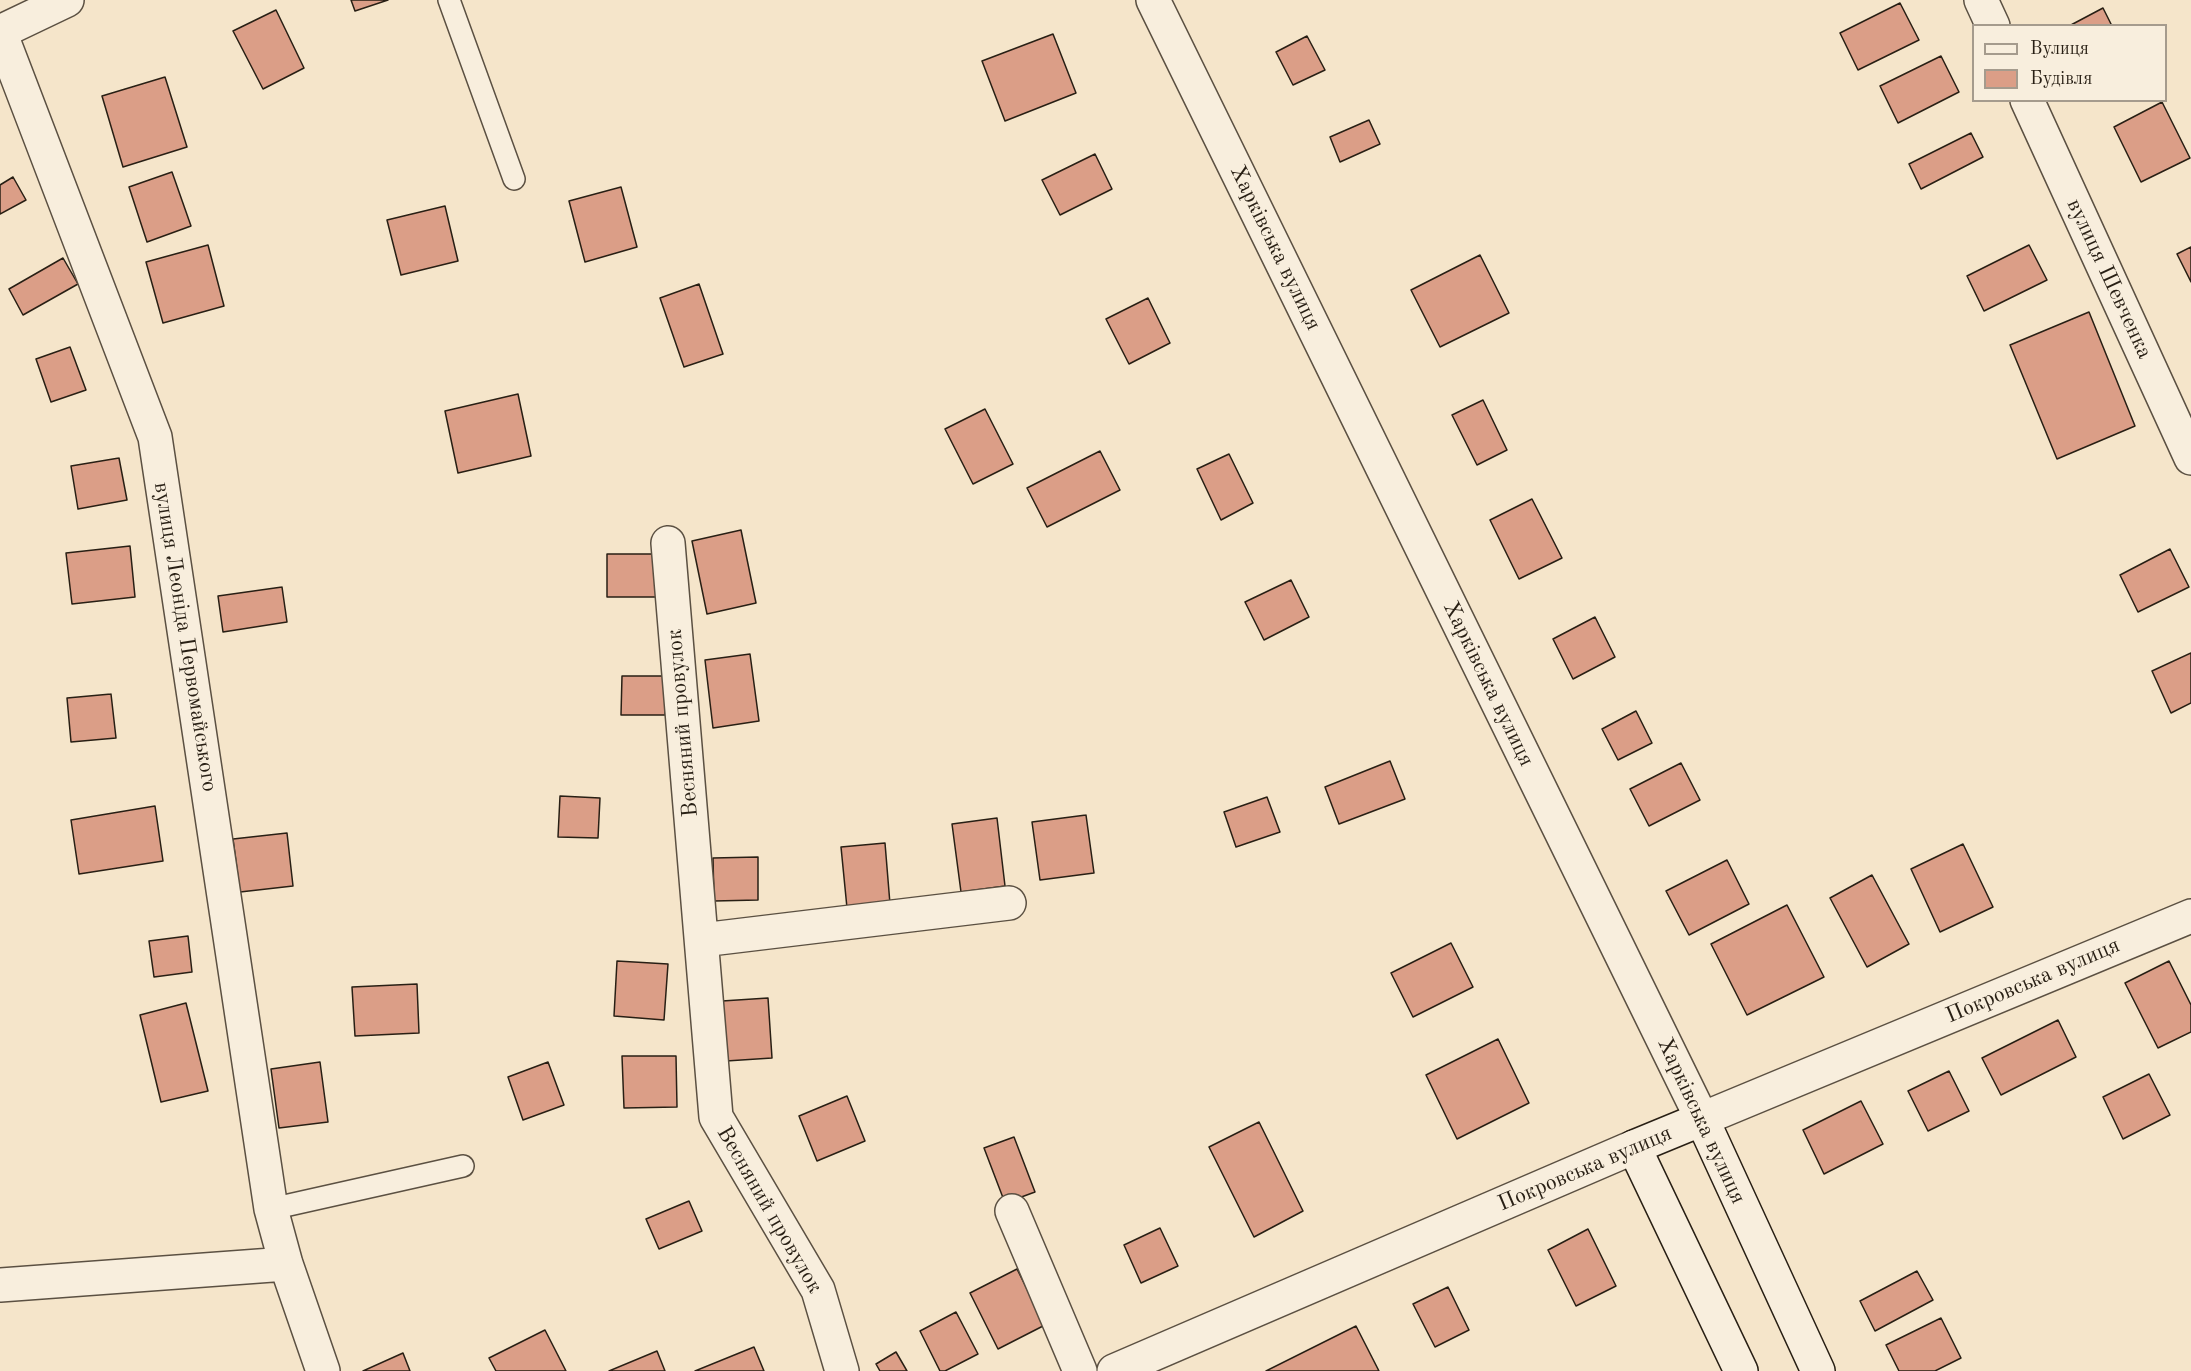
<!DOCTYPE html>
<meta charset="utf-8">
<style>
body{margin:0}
#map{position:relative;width:2191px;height:1371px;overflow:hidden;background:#f5e5ca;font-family:"Old Standard TT",serif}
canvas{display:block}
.legend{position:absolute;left:1972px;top:24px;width:195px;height:78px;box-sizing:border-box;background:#f8eedd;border:2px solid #a59b8d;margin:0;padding:8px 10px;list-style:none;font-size:18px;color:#281f14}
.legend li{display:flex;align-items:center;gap:12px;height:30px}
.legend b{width:30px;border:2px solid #a59b8d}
</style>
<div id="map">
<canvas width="2191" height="1371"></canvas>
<ul class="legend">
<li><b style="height:8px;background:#f8eedd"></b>Вулиця</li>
<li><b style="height:16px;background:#db9e87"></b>Будівля</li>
</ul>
</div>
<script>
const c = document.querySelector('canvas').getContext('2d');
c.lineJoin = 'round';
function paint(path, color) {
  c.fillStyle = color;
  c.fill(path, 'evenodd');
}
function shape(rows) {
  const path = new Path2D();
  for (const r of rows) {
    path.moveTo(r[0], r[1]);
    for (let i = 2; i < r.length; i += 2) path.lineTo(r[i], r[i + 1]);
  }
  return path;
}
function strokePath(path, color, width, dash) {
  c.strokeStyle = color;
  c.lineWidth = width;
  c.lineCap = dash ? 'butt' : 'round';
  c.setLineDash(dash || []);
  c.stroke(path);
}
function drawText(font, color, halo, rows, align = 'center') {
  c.font = font + ' "Old Standard TT",serif';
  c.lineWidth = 5;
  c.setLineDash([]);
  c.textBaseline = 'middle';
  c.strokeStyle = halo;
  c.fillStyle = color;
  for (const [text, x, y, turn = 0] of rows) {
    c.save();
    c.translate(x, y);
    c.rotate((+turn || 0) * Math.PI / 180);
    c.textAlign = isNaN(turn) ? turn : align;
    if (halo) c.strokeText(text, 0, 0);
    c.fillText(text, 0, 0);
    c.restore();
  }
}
const building = shape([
 [351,0,388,0,355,11,351,0],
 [1900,3,1919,40,1858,70,1840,33,1900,3],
 [2103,8,2112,26,2069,26,2103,8],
 [276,10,304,68,263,89,233,31,276,10],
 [1053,34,1076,93,1005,121,982,61,1053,34],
 [1307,36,1325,70,1293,85,1276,52,1307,36],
 [1941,56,1959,92,1898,123,1880,86,1941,56],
 [165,77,187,147,123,167,102,96,165,77],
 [2162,102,2190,158,2141,182,2114,127,2162,102],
 [1369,120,1380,144,1340,162,1330,137,1369,120],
 [1971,133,1983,157,1921,189,1909,164,1971,133],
 [1095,154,1112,189,1060,215,1042,180,1095,154],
 [172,172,191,226,147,242,129,187,172,172],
 [13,177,26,200,0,214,0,185,13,177],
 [621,187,637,247,585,262,569,201,621,187],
 [445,206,458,261,401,275,387,220,445,206],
 [208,245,224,306,163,323,146,262,208,245],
 [2029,245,2047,280,1984,311,1967,276,2029,245],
 [2191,247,2191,282,2177,254,2191,247],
 [1480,255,1509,313,1440,347,1411,290,1480,255],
 [63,258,78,284,23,315,9,289,63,258],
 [699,284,723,354,684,367,660,298,699,284],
 [1148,298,1170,343,1129,364,1106,319,1148,298],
 [2089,312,2135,426,2057,459,2010,345,2089,312],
 [70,347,86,390,51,402,36,359,70,347],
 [518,394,531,456,458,473,445,411,518,394],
 [1483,400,1507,450,1477,465,1452,415,1483,400],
 [985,409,1013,464,973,484,945,429,985,409],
 [1100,451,1120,490,1047,527,1027,488,1100,451],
 [1229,454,1253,503,1221,520,1197,469,1229,454],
 [119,458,127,500,78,509,71,466,119,458],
 [1532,499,1562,558,1519,579,1490,520,1532,499],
 [741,530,756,603,707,614,692,541,741,530],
 [130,546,135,597,72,604,66,553,130,546],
 [2170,549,2189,587,2138,612,2120,575,2170,549],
 [607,554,657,554,657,597,607,597,607,554],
 [1291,580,1309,617,1264,640,1245,602,1291,580],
 [282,587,287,622,223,632,218,596,282,587],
 [1595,617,1615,657,1573,679,1553,639,1595,617],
 [2191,653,2191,703,2171,713,2152,671,2191,653],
 [750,654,759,721,713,728,705,660,750,654],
 [622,676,666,676,665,715,621,715,622,676],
 [111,694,116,738,71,742,67,698,111,694],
 [1636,711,1652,743,1618,760,1602,729,1636,711],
 [1390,761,1405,799,1339,824,1325,787,1390,761],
 [1681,763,1700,800,1649,826,1630,789,1681,763],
 [560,796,600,798,598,838,558,837,560,796],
 [1267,797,1280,832,1236,847,1224,812,1267,797],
 [155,806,163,861,79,874,71,820,155,806],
 [1086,815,1094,873,1040,880,1032,822,1086,815],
 [997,818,1005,886,961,892,952,824,997,818],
 [287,833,293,886,240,892,233,839,287,833],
 [885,843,890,904,847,908,841,847,885,843],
 [1963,844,1993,907,1940,932,1911,869,1963,844],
 [758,857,758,900,714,901,713,858,758,857],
 [1727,860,1749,904,1689,935,1666,891,1727,860],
 [1872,875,1909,944,1867,967,1830,898,1872,875],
 [1787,905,1824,977,1747,1015,1711,944,1787,905],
 [188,936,192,972,154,977,149,941,188,936],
 [1451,943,1473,987,1413,1017,1391,973,1451,943],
 [617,961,668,964,664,1020,614,1016,617,961],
 [2169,961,2191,1005,2191,1032,2158,1048,2125,983,2169,961],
 [417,984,419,1033,355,1036,352,987,417,984],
 [768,998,772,1058,726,1061,722,1001,768,998],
 [186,1003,208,1091,161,1102,140,1015,186,1003],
 [2058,1020,2076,1057,2001,1095,1982,1058,2058,1020],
 [1498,1039,1529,1103,1457,1139,1426,1075,1498,1039],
 [622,1056,676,1056,677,1107,624,1108,622,1056],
 [320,1062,328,1122,279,1128,271,1069,320,1062],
 [548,1062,564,1105,523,1120,508,1077,548,1062],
 [1949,1071,1969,1111,1928,1131,1908,1091,1949,1071],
 [2149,1074,2170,1115,2123,1139,2103,1097,2149,1074],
 [847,1096,865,1141,817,1161,799,1116,847,1096],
 [1861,1101,1883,1144,1824,1174,1803,1130,1861,1101],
 [1259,1122,1303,1211,1254,1237,1209,1147,1259,1122],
 [1014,1137,1035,1192,1005,1203,984,1148,1014,1137],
 [689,1201,702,1231,659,1249,646,1219,689,1201],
 [1160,1228,1178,1266,1141,1283,1124,1245,1160,1228],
 [1588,1229,1616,1286,1576,1306,1548,1250,1588,1229],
 [1017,1269,1045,1325,998,1349,970,1293,1017,1269],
 [1917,1271,1933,1300,1875,1331,1860,1301,1917,1271],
 [1448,1287,1469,1330,1435,1347,1413,1304,1448,1287],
 [956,1312,978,1354,945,1371,940,1371,920,1331,956,1312],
 [1941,1318,1961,1358,1935,1371,1899,1371,1886,1345,1941,1318],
 [1356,1326,1379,1371,1266,1371,1356,1326],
 [545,1330,566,1371,496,1371,489,1358,545,1330],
 [754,1347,764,1371,695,1371,754,1347],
 [657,1351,665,1371,609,1371,657,1351],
 [896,1352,907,1371,880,1371,876,1364,896,1352],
 [403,1353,410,1371,363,1371,403,1353]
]);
const lane = shape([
 [449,0,514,179],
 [271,1209,463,1166]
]);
const street = shape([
 [1153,0,1702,1119,2191,916],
 [1981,0,1993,26],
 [0,32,155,437,271,1209,286,1264,323,1371],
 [0,32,67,0],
 [2027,100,2191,458],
 [668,543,716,1117,818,1290,842,1371],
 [702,940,1009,903],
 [1012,1211,1080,1371],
 [0,1285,286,1264],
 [1114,1371,1634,1147]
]);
const secondary = shape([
 [1741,1371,1634,1147,1702,1119,1818,1371]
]);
const streetNames = [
 ["Харківська вулиця",1275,248,64],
 ["вулиця Шевченка",2109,279,65],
 ["вулиця Леоніда Первомайського",185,637,81],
 ["Харківська вулиця",1488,684,64],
 ["Весняний провулок",683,723,-95],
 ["Покровська вулиця",2033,981,-23],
 ["Харківська вулиця",1701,1121,65],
 ["Покровська вулиця",1585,1169,-23],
 ["Весняний провулок",769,1210,60]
];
paint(building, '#db9e87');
strokePath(building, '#281f14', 1.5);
strokePath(lane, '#5b5042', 24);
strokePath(street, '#5b5042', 36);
strokePath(secondary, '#281f14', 36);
strokePath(lane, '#f8eedd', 21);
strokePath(street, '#f8eedd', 33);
strokePath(secondary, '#f8eedd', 33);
drawText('22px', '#281f14', '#f8eedd', streetNames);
</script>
